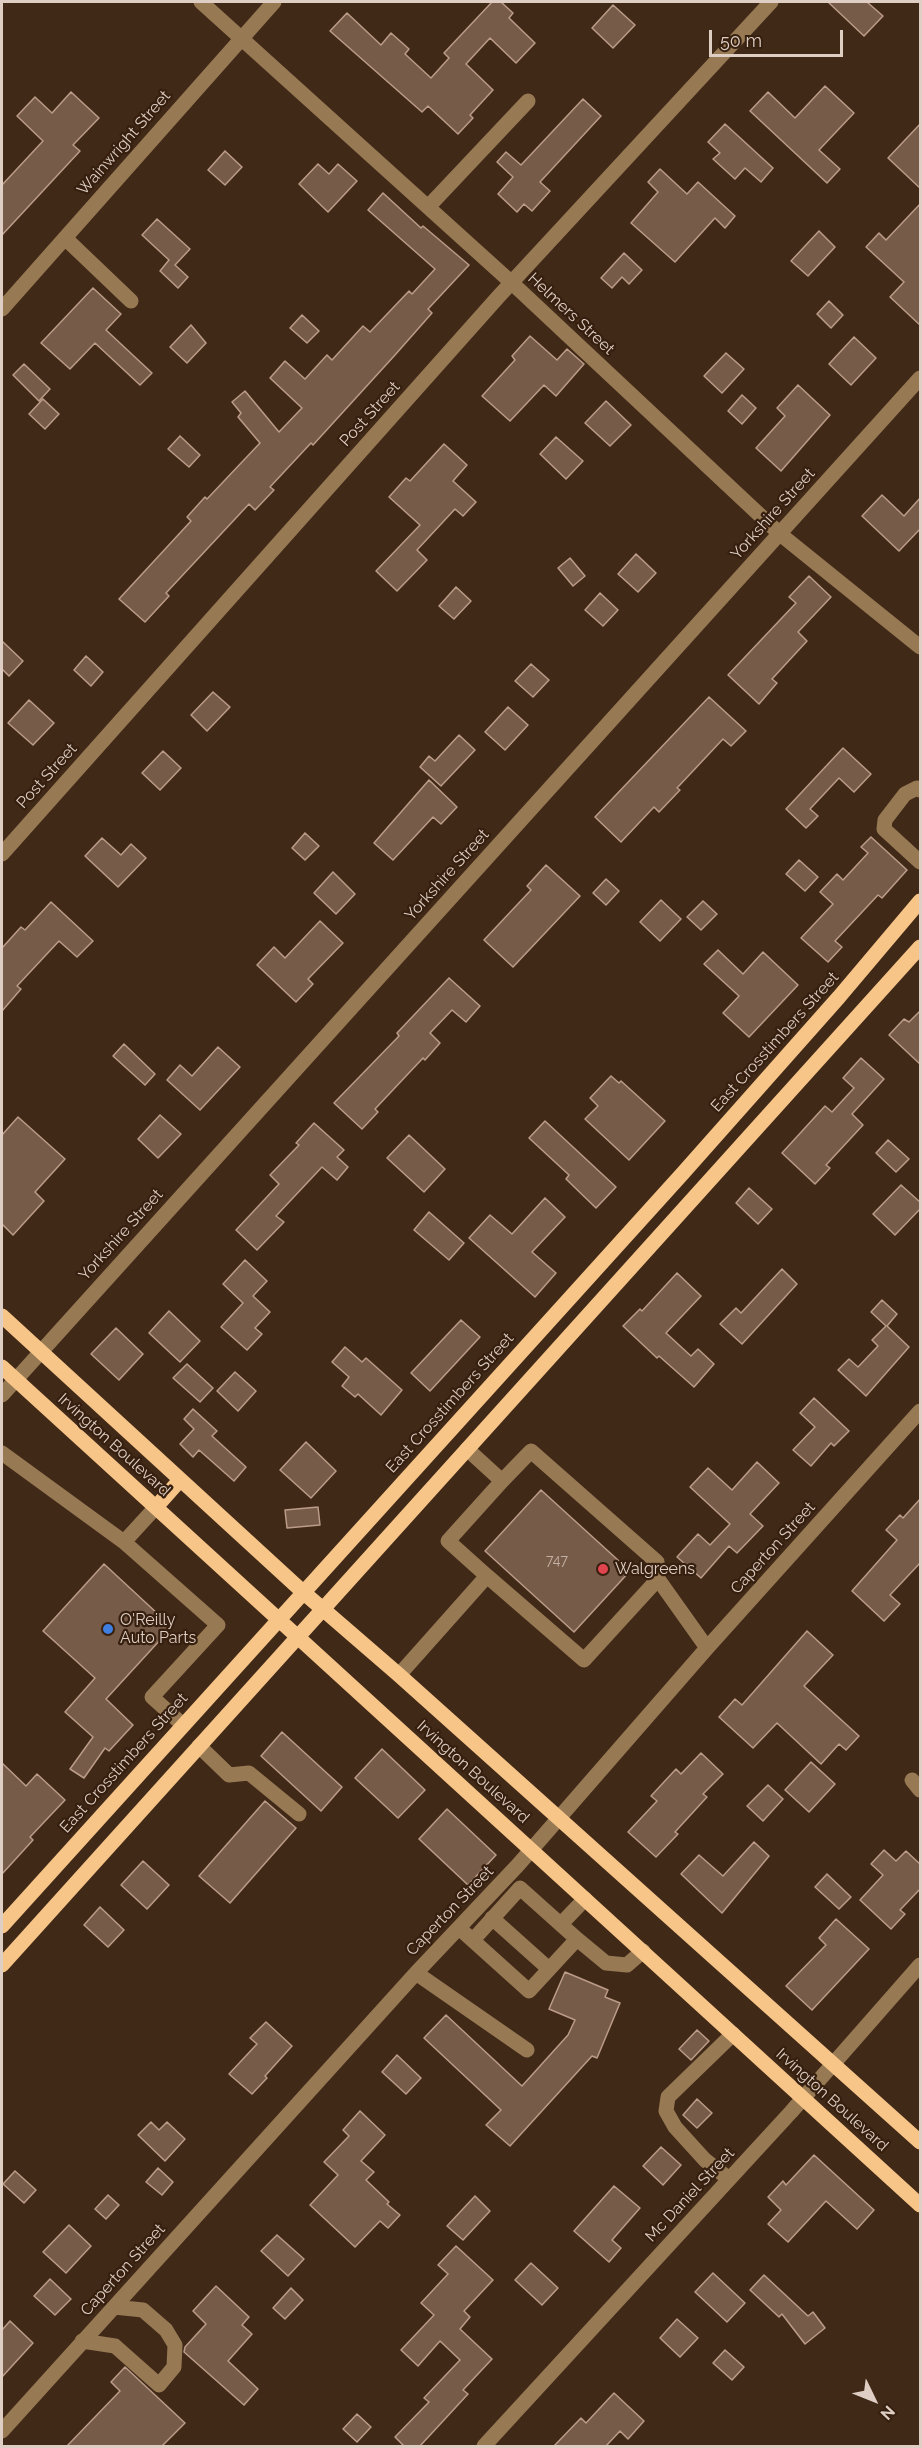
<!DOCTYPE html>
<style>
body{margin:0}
#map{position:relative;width:922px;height:2448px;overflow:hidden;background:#412918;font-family:Raleway,sans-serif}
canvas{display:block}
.frame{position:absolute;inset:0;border:3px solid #decec3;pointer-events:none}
.north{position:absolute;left:844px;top:2370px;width:60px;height:60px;-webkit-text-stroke:4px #361f0e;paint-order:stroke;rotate:133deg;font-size:16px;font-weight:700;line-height:24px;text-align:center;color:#decec3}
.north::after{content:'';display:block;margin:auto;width:21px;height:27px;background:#decec3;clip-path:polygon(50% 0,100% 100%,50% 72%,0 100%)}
.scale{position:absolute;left:709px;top:30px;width:134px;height:27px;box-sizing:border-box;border:3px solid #decec3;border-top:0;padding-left:8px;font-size:18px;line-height:21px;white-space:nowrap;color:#decec3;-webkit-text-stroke:4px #361f0e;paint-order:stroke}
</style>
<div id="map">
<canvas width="922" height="2448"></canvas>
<div class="frame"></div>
<div class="north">N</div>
<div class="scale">50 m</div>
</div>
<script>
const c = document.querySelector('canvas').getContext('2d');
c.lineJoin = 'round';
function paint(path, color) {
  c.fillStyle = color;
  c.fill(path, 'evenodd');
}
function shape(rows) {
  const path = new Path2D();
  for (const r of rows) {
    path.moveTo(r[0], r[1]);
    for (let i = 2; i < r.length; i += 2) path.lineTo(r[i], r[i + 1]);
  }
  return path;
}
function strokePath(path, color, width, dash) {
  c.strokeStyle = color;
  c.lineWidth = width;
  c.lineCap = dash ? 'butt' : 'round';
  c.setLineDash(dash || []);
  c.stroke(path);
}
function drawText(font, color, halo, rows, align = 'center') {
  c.font = font + ' Raleway,sans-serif';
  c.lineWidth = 4.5;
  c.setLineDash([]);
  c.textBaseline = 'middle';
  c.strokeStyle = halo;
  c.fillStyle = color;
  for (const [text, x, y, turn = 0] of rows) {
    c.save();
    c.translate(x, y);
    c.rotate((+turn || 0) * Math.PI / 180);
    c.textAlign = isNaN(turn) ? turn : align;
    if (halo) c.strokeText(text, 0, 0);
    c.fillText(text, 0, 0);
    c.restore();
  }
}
const building = shape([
 [492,2,501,2,513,13,509,18,535,43,516,63,490,38,466,64,493,90,470,115,473,118,458,134,428,106,422,112,330,31,347,13,381,45,391,33,409,49,405,54,431,78,449,58,444,53,492,2],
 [828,2,867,2,883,16,864,36,828,2],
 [613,5,635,25,613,48,592,28,613,5],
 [825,86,854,113,819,150,840,169,827,183,750,111,768,92,795,118,825,86],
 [71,92,99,118,73,145,80,151,2,235,2,185,43,141,17,116,35,97,52,113,71,92],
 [583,99,601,116,540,182,550,191,532,211,524,204,517,212,498,194,513,177,497,162,506,152,521,165,583,99],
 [921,123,921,189,888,158,921,123],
 [725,124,773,168,761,182,745,168,735,179,713,159,720,153,708,142,725,124],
 [225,151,242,167,225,185,208,170,225,151],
 [318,164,329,174,338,164,357,181,328,212,299,184,318,164],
 [660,169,687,194,698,182,735,216,725,228,715,218,675,262,631,223,658,192,648,182,660,169],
 [383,193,421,228,423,226,469,265,428,309,432,313,395,355,313,445,311,443,270,487,274,490,255,510,249,504,166,593,169,596,145,622,119,599,191,521,187,517,205,497,207,499,260,443,238,417,241,413,232,402,245,391,279,432,302,408,270,378,285,361,305,379,327,355,332,360,363,326,370,332,409,291,412,294,435,269,368,210,383,193],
 [921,203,921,326,890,297,904,282,866,247,879,233,886,240,921,203],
 [157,219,190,249,175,265,188,277,178,288,160,271,169,260,142,235,157,219],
 [819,231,835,247,808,276,791,261,819,231],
 [624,253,642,270,629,284,622,277,612,288,601,278,624,253],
 [93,288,121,314,106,330,152,373,140,385,95,343,70,369,41,343,93,288],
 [829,301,843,315,831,328,817,314,829,301],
 [302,315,319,331,307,343,290,328,302,315],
 [191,325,206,343,187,363,170,347,191,325],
 [530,336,557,360,567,349,584,364,556,396,544,385,510,421,482,396,515,360,512,356,530,336],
 [854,337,876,358,851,385,829,364,854,337],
 [726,353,744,369,722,393,704,376,726,353],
 [24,364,50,389,39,401,13,375,24,364],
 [798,385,830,415,781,471,756,448,785,416,777,408,798,385],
 [742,395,756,408,742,424,728,411,742,395],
 [43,399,59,414,45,429,29,414,43,399],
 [606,401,631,425,610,446,585,423,606,401],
 [180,436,200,455,189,467,168,449,180,436],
 [556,437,583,461,566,479,540,454,556,437],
 [444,444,467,465,453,481,476,502,463,516,455,509,417,550,427,560,397,591,376,571,420,525,389,497,406,478,410,481,444,444],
 [882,495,904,516,921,497,921,528,899,551,862,516,882,495],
 [636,554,656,573,638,592,618,574,636,554],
 [570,558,585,576,573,586,558,568,570,558],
 [809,576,831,597,798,632,807,641,772,679,777,683,759,704,728,675,796,603,789,597,809,576],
 [456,587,471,601,454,619,439,606,456,587],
 [600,593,618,610,603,626,585,610,600,593],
 [2,641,23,661,9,676,2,669,2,641],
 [86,656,103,672,91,686,74,670,86,656],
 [531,664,549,680,533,697,515,681,531,664],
 [213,692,230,707,207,731,191,715,213,692],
 [709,697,746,731,731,746,723,739,677,788,680,790,659,812,654,807,621,842,595,817,709,697],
 [29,700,54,723,33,745,8,723,29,700],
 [508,707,528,725,505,750,485,732,508,707],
 [459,735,475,750,441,786,420,767,429,756,435,761,459,735],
 [843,748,871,774,854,792,839,778,810,809,818,816,806,828,786,809,843,748],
 [163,751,181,768,160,790,142,773,163,751],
 [429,780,457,807,441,824,433,817,393,860,374,843,429,780],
 [305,833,319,846,305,860,292,848,305,833],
 [871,837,907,870,882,898,878,895,835,941,842,947,828,962,801,938,833,904,820,892,837,874,843,880,868,853,861,847,871,837],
 [102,838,121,855,131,844,146,858,118,887,85,856,102,838],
 [799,860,818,877,805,891,786,874,799,860],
 [546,865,580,896,513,967,484,940,531,890,527,886,546,865],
 [333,872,355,894,336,914,314,893,333,872],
 [606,879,619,891,606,905,593,893,606,879],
 [661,900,681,919,660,941,640,922,661,900],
 [703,901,717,914,701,930,687,917,703,901],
 [51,902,93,941,77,957,59,941,17,986,21,989,2,1011,2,948,21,927,25,930,51,902],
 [320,921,343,943,308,979,313,984,296,1002,257,965,274,947,285,958,320,921],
 [718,950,743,974,763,952,798,985,749,1037,723,1013,739,996,704,964,718,950],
 [449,978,480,1006,466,1022,452,1010,430,1033,440,1043,425,1060,423,1058,375,1109,378,1112,362,1129,334,1103,399,1036,397,1033,449,978],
 [921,1010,921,1065,889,1035,904,1019,909,1022,921,1010],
 [124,1044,155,1074,145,1085,113,1056,124,1044],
 [218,1047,240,1067,200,1110,167,1080,180,1065,192,1076,218,1047],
 [861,1058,884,1079,852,1114,863,1125,826,1165,830,1168,815,1184,782,1153,825,1106,832,1112,854,1088,843,1078,861,1058],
 [611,1076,619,1083,621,1081,665,1121,629,1160,585,1119,598,1106,590,1098,611,1076],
 [160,1115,181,1134,158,1158,138,1139,160,1115],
 [18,1117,65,1159,35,1192,44,1201,13,1235,2,1224,2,1135,18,1117],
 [545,1121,616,1187,596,1208,566,1179,569,1175,529,1138,545,1121],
 [314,1123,344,1150,337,1157,348,1167,337,1180,322,1167,276,1216,284,1222,257,1250,236,1230,279,1184,270,1175,299,1145,296,1143,314,1123],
 [409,1135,445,1169,424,1192,387,1158,409,1135],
 [888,1140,909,1159,896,1172,876,1153,888,1140],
 [901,1185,921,1203,921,1208,895,1235,873,1214,901,1185],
 [749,1188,772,1209,758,1224,736,1203,749,1188],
 [545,1198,565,1217,532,1252,556,1273,535,1297,469,1238,490,1215,512,1234,545,1198],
 [429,1212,464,1243,449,1260,414,1230,429,1212],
 [245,1260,267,1281,253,1296,270,1312,255,1328,262,1334,247,1350,221,1327,243,1303,223,1284,245,1260],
 [782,1269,797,1284,742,1344,720,1324,736,1308,741,1313,782,1269],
 [677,1273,701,1296,666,1333,691,1356,698,1349,714,1364,694,1387,659,1356,657,1358,623,1326,640,1309,642,1311,677,1273],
 [882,1300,897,1314,887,1326,909,1347,866,1396,838,1370,849,1359,858,1367,878,1346,872,1340,886,1326,871,1312,882,1300],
 [169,1311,200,1341,180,1362,149,1333,169,1311],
 [461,1320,480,1337,430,1391,411,1373,461,1320],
 [116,1328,143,1354,119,1380,91,1354,116,1328],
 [345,1347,362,1362,366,1358,402,1390,381,1415,358,1394,355,1397,342,1386,349,1377,332,1362,345,1347],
 [187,1364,213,1388,200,1402,173,1378,187,1364],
 [235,1372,256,1391,238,1411,217,1391,235,1372],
 [814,1398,849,1431,834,1446,831,1443,811,1466,793,1450,815,1427,800,1413,814,1398],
 [193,1409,217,1431,212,1436,246,1467,234,1481,199,1450,193,1457,180,1444,194,1429,184,1419,193,1409],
 [306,1442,336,1471,311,1498,280,1470,306,1442],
 [757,1462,779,1483,750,1514,763,1526,737,1553,729,1546,701,1578,677,1557,698,1534,710,1545,730,1524,690,1487,708,1468,732,1490,757,1462],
 [541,1490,630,1571,574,1632,485,1551,541,1490],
 [921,1498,921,1562,890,1595,900,1604,884,1621,852,1591,897,1540,886,1530,900,1515,903,1518,921,1498],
 [318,1507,320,1525,287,1528,285,1510,318,1507],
 [104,1564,172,1627,106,1699,133,1725,109,1751,105,1748,84,1778,70,1769,93,1737,65,1712,95,1678,43,1631,104,1564],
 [807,1631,833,1655,804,1686,859,1736,846,1750,839,1744,821,1764,777,1723,753,1748,719,1717,735,1699,742,1705,807,1631],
 [282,1732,342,1787,321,1811,261,1756,282,1732],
 [382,1749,425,1790,398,1818,355,1778,382,1749],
 [701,1753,723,1774,703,1794,707,1797,675,1832,678,1834,656,1857,628,1832,657,1801,651,1796,676,1769,681,1774,701,1753],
 [811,1762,835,1784,809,1812,785,1790,811,1762],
 [2,1763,26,1786,37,1774,65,1800,30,1837,33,1840,2,1874,2,1763],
 [768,1785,783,1799,763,1821,747,1806,768,1785],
 [265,1801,296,1828,230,1903,199,1876,265,1801],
 [447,1809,496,1855,468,1885,419,1839,447,1809],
 [754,1842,769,1856,722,1913,681,1874,699,1855,723,1876,754,1842],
 [884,1850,896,1861,906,1851,921,1865,921,1888,900,1910,905,1914,891,1929,860,1900,883,1875,871,1864,884,1850],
 [143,1861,169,1885,147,1909,121,1885,143,1861],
 [827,1874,851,1897,839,1909,815,1887,827,1874],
 [100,1907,124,1930,108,1947,84,1925,100,1907],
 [836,1919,869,1949,812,2010,786,1986,826,1945,819,1938,836,1919],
 [565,1972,608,1990,605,1997,620,2003,597,2058,592,2056,510,2146,486,2125,501,2110,424,2038,446,2015,522,2086,568,2035,575,2020,549,2009,565,1972],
 [266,2022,292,2046,265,2076,267,2078,252,2094,229,2074,257,2044,250,2038,266,2022],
 [697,2030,709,2041,691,2060,679,2049,697,2030],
 [397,2055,421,2078,406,2094,382,2072,397,2055],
 [697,2099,712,2113,697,2128,683,2115,697,2099],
 [360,2111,385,2135,361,2161,374,2172,366,2180,389,2202,387,2204,400,2215,388,2228,380,2221,355,2247,310,2205,338,2175,324,2162,349,2136,343,2130,360,2111],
 [151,2122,159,2130,167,2122,185,2139,165,2161,138,2135,151,2122],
 [661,2147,681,2165,663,2185,643,2166,661,2147],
 [814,2155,874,2210,857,2229,826,2201,788,2242,768,2224,781,2210,768,2197,783,2181,786,2185,814,2155],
 [158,2168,173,2182,162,2195,146,2182,158,2168],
 [15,2171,36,2190,24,2203,3,2184,15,2171],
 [614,2186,640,2208,612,2240,621,2248,609,2262,574,2231,614,2186],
 [108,2195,119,2205,106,2219,95,2209,108,2195],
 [475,2196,490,2211,463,2240,447,2226,475,2196],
 [69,2225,91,2246,66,2273,43,2252,69,2225],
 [277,2235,304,2259,288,2276,261,2251,277,2235],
 [456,2246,493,2280,464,2311,470,2317,460,2329,492,2359,463,2390,468,2394,420,2446,404,2446,395,2437,429,2402,424,2398,460,2360,440,2341,418,2366,401,2350,434,2315,421,2303,448,2274,438,2265,456,2246],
 [531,2263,558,2288,542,2305,515,2280,531,2263],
 [713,2273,745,2303,727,2322,695,2292,713,2273],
 [764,2275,808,2316,813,2312,825,2328,805,2344,782,2314,779,2317,750,2290,764,2275],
 [50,2279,71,2299,55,2315,34,2296,50,2279],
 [216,2286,249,2317,242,2325,252,2334,228,2361,258,2389,244,2405,184,2352,185,2347,206,2324,193,2311,216,2286],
 [291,2288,303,2300,285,2319,273,2308,291,2288],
 [677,2319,698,2338,680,2357,660,2338,677,2319],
 [10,2321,33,2343,2,2377,2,2330,10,2321],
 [725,2350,744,2367,732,2380,713,2363,725,2350],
 [125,2367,185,2423,162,2446,67,2446,120,2391,111,2382,125,2367],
 [614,2393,644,2421,628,2439,620,2431,606,2446,554,2446,581,2418,586,2423,614,2393],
 [357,2414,371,2427,357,2442,343,2429,357,2414]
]);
const minor = shape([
 [201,2,512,283,780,534,920,647],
 [428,207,528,101],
 [65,238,131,301],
 [2,309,274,2],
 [920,790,917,788,905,794,885,820,884,829,920,862],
 [2,854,499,296,771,2],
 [2,1395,920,378],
 [467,1449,502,1481,448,1541,487,1576],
 [2,1453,124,1542,218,1625,152,1697,183,1725],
 [502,1481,531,1451,657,1562,658,1579],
 [124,1542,156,1507],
 [399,1675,487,1576,584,1660,658,1579,707,1648],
 [199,1746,229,1775,249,1773,299,1814],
 [912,1780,920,1790],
 [492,1918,549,1969],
 [561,1924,585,1899],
 [459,1928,529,1991,577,1939,606,1963,627,1965,643,1951],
 [473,1940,520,1888,577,1939],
 [416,1973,527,2050],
 [729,2179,705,2160,675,2127,666,2111,668,2097,733,2034],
 [82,2341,115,2346,159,2385,174,2367,175,2345,166,2330,143,2310,114,2307],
 [2,2431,416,1973,518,1865,707,1648,920,1411],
 [484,2446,791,2112,920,1965]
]);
const major = shape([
 [2,1316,303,1592,399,1675,920,2142],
 [2,1367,920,2205],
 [156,1507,180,1480],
 [2,1926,683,1173,839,997,920,901],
 [2,1965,920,947]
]);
const markers = [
 [603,1569,6,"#e0444e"],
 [108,1629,6,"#3f7fe0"]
];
const numberNames = [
 ["747",557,1561]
];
const streetNames = [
 ["Wainwright Street",124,143,-49],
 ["Helmers Street",571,314,43],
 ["Post Street",370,414,-48],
 ["Yorkshire Street",773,514,-48],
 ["Post Street",47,776,-48],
 ["Yorkshire Street",447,875,-48],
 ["East Crosstimbers Street",775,1042,-48],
 ["Yorkshire Street",121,1235,-48],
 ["East Crosstimbers Street",450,1403,-48],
 ["Irvington Boulevard",114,1445,42],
 ["Caperton Street",773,1548,-48],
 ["East Crosstimbers Street",124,1763,-48],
 ["Irvington Boulevard",473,1772,42],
 ["Caperton Street",450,1911,-46],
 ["Irvington Boulevard",832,2100,42],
 ["Mc Daniel Street",690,2195,-47],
 ["Caperton Street",123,2270,-48]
];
const poiNames = [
 ["Walgreens",615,1569],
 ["O'Reilly",120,1620],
 ["Auto Parts",120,1638]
];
paint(building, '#775b49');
strokePath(building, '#bb9c88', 1.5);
strokePath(minor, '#977954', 15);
strokePath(major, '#f7c588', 15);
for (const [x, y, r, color] of markers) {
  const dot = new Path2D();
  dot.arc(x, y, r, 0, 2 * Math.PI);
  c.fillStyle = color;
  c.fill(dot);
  strokePath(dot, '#361f0e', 2);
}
drawText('14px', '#c4b1a4', null, numberNames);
drawText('16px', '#decec3', '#361f0e', streetNames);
drawText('16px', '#decec3', '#361f0e', poiNames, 'left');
</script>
